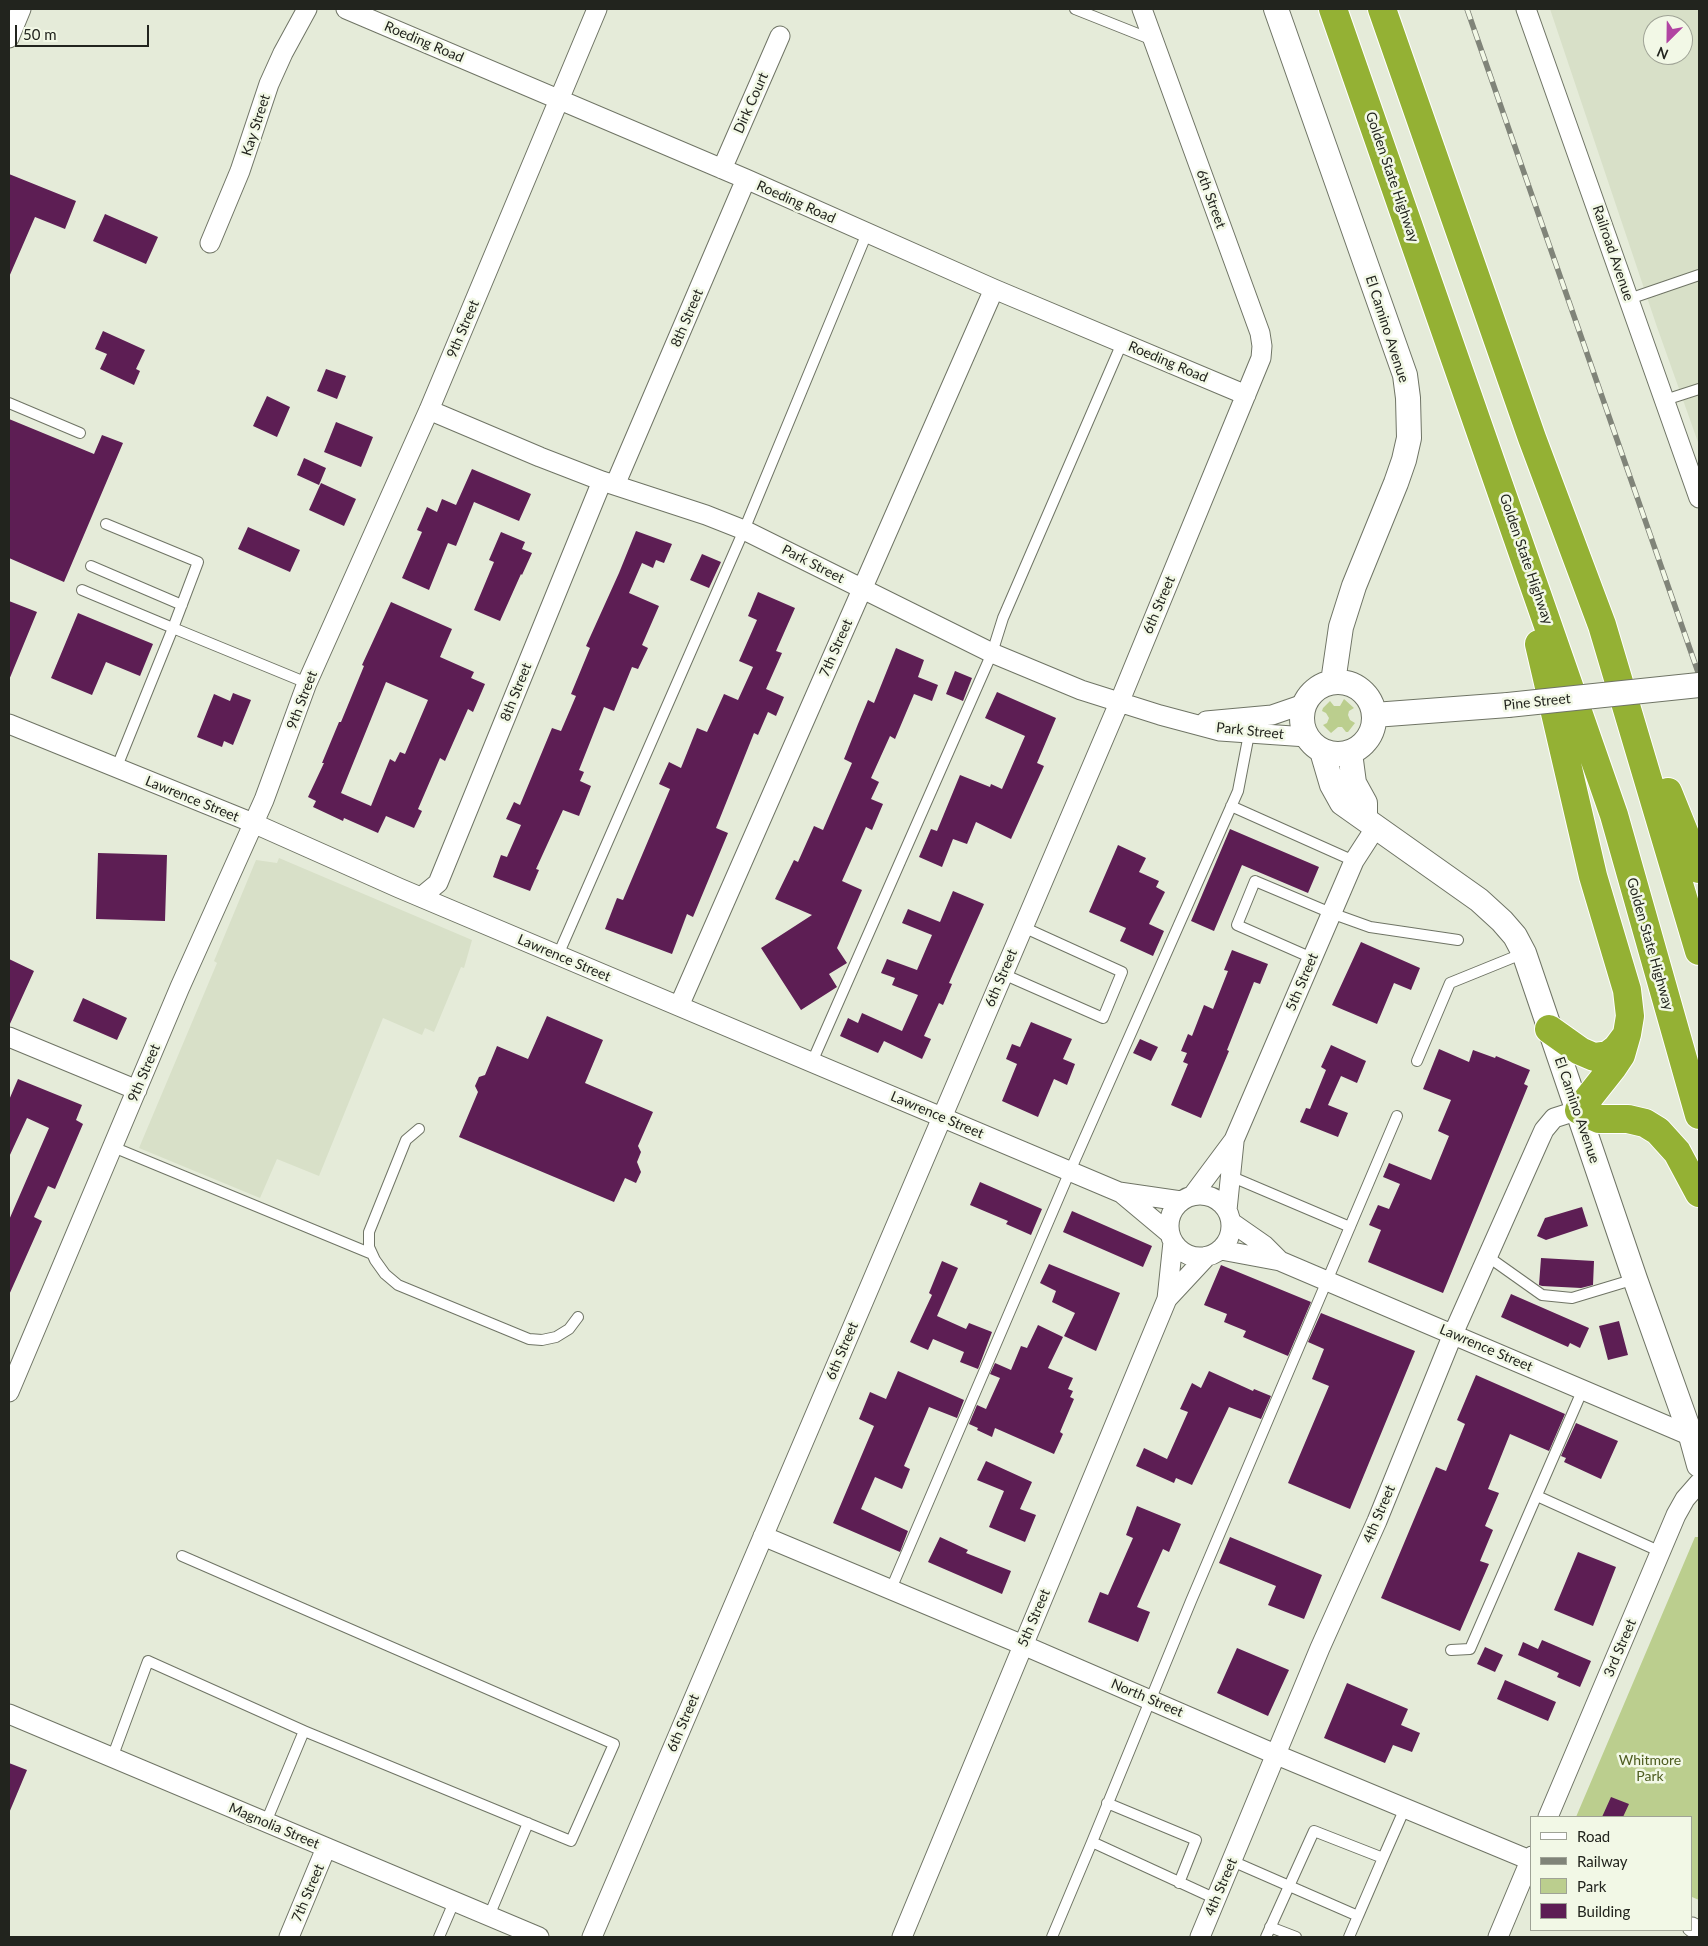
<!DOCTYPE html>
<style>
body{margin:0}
#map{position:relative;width:1708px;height:1946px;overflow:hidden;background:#e5ebd9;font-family:Lato,sans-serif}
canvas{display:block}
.frame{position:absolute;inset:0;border:10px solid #22241e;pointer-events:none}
.legend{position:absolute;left:1530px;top:1816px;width:162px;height:115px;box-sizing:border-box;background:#f2f8e6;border:1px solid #9fa396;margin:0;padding:6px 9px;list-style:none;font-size:15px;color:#22241e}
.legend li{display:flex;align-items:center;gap:10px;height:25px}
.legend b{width:25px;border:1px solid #9fa396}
.north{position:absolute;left:1643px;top:15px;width:50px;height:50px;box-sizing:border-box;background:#f2f8e6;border:1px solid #9fa396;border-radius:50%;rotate:203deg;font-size:14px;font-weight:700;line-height:20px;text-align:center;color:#22241e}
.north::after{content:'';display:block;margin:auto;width:18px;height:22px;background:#b144a2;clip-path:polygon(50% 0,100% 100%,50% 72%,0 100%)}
.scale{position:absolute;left:15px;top:25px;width:134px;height:22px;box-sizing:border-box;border:2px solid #22241e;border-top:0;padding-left:6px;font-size:15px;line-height:18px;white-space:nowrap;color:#22241e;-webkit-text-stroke:4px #f2f8e6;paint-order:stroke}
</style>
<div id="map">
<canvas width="1708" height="1946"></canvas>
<div class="frame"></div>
<ul class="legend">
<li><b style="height:6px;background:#fff"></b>Road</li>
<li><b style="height:6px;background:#808479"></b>Railway</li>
<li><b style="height:14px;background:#bbce8e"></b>Park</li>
<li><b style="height:14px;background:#5d1e54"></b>Building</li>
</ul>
<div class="north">N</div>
<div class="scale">50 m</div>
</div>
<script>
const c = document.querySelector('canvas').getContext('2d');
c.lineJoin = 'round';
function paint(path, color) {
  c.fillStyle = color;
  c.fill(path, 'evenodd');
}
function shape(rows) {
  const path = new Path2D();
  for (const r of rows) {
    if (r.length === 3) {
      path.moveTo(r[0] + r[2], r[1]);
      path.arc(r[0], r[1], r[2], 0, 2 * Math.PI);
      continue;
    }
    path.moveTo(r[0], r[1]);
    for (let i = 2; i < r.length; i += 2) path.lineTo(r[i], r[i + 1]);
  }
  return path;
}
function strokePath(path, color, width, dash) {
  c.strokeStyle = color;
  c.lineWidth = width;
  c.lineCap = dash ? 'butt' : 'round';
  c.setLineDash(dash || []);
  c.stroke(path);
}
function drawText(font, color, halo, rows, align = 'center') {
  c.font = font + ' Lato,sans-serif';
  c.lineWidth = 5;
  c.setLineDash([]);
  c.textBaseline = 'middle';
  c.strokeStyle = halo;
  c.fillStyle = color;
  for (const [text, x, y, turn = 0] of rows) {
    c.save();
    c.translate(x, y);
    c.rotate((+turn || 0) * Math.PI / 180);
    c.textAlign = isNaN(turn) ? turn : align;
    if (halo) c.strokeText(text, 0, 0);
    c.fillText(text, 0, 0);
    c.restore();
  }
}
const built = shape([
 [1550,9,1699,9,1699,445,1657,327],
 [1653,25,1683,25,1683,55,1653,55],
 [279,858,472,940,464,968,461,967,434,1032,425,1028,422,1035,383,1018,319,1176,277,1159,260,1198,139,1148,217,963,214,961,256,860,277,863]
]);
const green = shape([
 [1344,699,1354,708,1349,711,1348,715,1350,720,1355,723,1348,732,1346,732,1342,727,1338,727,1331,733,1323,725,1327,723,1329,718,1326,713,1322,711,1323,708,1330,701,1334,706,1340,706],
 [1695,1537,1699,1537,1699,1900,1692,1897,1692,1817,1576,1817]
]);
const building = shape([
 [9,174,76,201,65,229,35,217,9,277],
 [105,214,158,237,146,264,93,241],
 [103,331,145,350,136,369,140,371,134,385,100,369,107,354,95,349],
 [326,369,346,376,337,399,317,391],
 [267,396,290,407,277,437,253,426],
 [9,419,94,454,102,435,123,443,64,582,9,558],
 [336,422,373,437,361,467,324,452],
 [304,458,326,468,319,485,297,475],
 [472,469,531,494,519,521,474,502,456,546,448,543,429,590,402,578,422,532,417,530,427,507,437,512,442,499,456,505],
 [321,483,356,499,344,526,309,510],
 [248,527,300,550,290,572,238,549],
 [636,531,672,544,664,563,656,560,653,568,642,563,629,593,659,606,642,645,648,648,638,669,632,667,614,711,604,707,579,770,584,772,580,781,591,786,579,816,563,810,536,869,539,870,530,891,493,877,501,855,507,857,521,825,506,819,514,802,520,805,552,728,561,731,576,696,571,694,590,648,586,646,619,573],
 [501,532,525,542,522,549,532,553,522,575,521,574,500,621,474,610,494,562,489,560],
 [702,554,721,562,709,588,690,580],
 [758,592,795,608,776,651,782,653,766,689,784,697,776,716,768,712,758,735,754,733,716,828,728,833,693,917,687,914,672,954,605,929,617,898,623,900,670,789,659,784,669,762,681,768,697,728,707,732,724,694,738,700,753,667,739,661,757,620,748,616],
 [9,601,37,612,9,680],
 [391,602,452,629,440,657,474,672,471,678,485,684,473,712,468,709,445,761,440,758,418,809,422,811,414,828,386,816,378,833,344,818,343,821,313,807,316,801,308,797,324,763,322,763,339,722,341,722,364,666,362,665],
 [386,682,428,700,405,754,400,752,395,762,390,759,371,806,341,793],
 [78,613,153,644,140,676,106,662,92,695,51,678],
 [896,648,924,660,918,677,938,685,932,701,914,694,895,739,890,736,871,778,879,782,871,799,883,804,872,830,866,827,842,881,862,890,837,948,847,963,829,974,837,987,801,1010,761,948,812,915,775,899,794,860,798,862,814,826,823,830,852,763,844,759,858,724,868,700,874,703],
 [955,671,972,678,963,701,946,694],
 [997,692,1056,718,1037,763,1044,766,1011,839,976,822,967,844,953,839,942,867,919,857,931,829,937,831,960,775,990,787,991,784,1002,789,1025,736,985,718],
 [233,693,251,700,233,745,224,741,222,747,197,737,214,694,230,701],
 [1230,829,1319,867,1308,893,1242,865,1214,931,1191,921],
 [1118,845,1146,858,1139,872,1159,881,1156,887,1165,892,1149,924,1164,931,1153,956,1120,941,1126,928,1089,912],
 [98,853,167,855,165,921,96,919],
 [953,891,984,904,949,983,952,984,943,1005,939,1003,924,1036,931,1039,922,1059,884,1041,878,1053,840,1036,848,1018,858,1023,862,1013,902,1031,918,995,892,985,895,978,881,973,887,959,917,970,932,935,902,923,908,909,940,922],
 [1361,942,1420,968,1411,990,1394,983,1377,1024,1332,1005],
 [1232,950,1268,964,1260,984,1254,982,1227,1050,1229,1051,1201,1118,1171,1105,1188,1064,1183,1062,1187,1053,1181,1051,1188,1034,1192,1036,1204,1005,1213,1009,1228,971,1224,970],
 [9,959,34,971,9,1026],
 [83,998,127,1018,117,1040,73,1021],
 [547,1016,603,1040,585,1083,653,1112,638,1146,641,1152,637,1162,641,1172,636,1183,625,1178,614,1202,459,1137,478,1092,475,1086,479,1077,485,1075,497,1046,528,1059],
 [1031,1022,1072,1039,1063,1059,1075,1064,1067,1085,1054,1079,1038,1117,1002,1101,1017,1064,1006,1059,1012,1044,1020,1047],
 [1140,1039,1158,1047,1151,1061,1133,1053],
 [1331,1045,1366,1061,1357,1083,1341,1076,1328,1105,1348,1113,1338,1137,1300,1122,1306,1108,1310,1109,1326,1070,1321,1067],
 [1439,1049,1469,1062,1473,1050,1495,1058,1496,1056,1530,1070,1524,1084,1528,1086,1443,1293,1368,1262,1381,1230,1369,1225,1378,1205,1389,1209,1400,1184,1383,1177,1389,1163,1431,1180,1449,1136,1438,1131,1451,1100,1423,1089],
 [18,1079,82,1105,76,1120,83,1124,55,1189,48,1186,34,1217,42,1221,9,1295,9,1220,49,1128,27,1118,9,1157,9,1100],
 [980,1182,1042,1209,1031,1235,1006,1224,1008,1221,970,1205],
 [1582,1207,1588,1226,1546,1240,1537,1236,1545,1218],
 [1072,1211,1152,1246,1143,1267,1063,1232],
 [1541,1258,1594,1261,1593,1285,1581,1288,1542,1286,1539,1285],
 [942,1261,958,1268,937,1316,966,1329,969,1323,992,1332,978,1369,960,1362,964,1352,933,1339,928,1350,910,1342,932,1295,929,1293],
 [1049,1264,1120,1293,1096,1351,1064,1336,1075,1313,1052,1302,1056,1291,1040,1283],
 [1221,1265,1311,1302,1288,1356,1243,1337,1246,1331,1224,1322,1227,1314,1204,1305],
 [1511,1294,1589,1328,1580,1348,1570,1343,1568,1347,1501,1317],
 [1321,1313,1415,1351,1350,1509,1288,1483,1329,1386,1312,1379,1324,1349,1308,1342],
 [1619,1321,1628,1355,1608,1360,1599,1326],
 [1038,1325,1063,1337,1048,1368,1073,1378,1068,1389,1073,1391,1070,1397,1074,1399,1060,1432,1063,1434,1054,1454,995,1428,992,1437,977,1430,978,1428,969,1424,977,1405,986,1409,1000,1378,990,1374,995,1363,1011,1370,1021,1346,1027,1348],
 [898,1371,964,1400,957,1418,929,1407,904,1466,910,1469,902,1489,875,1477,861,1509,908,1531,900,1552,833,1523,874,1426,859,1419,870,1392,886,1399],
 [1209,1371,1253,1391,1254,1389,1271,1396,1261,1419,1229,1407,1192,1485,1176,1478,1174,1483,1136,1466,1144,1448,1167,1459,1188,1412,1180,1409,1192,1383,1201,1388],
 [1476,1375,1565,1414,1549,1451,1510,1434,1488,1489,1499,1493,1485,1526,1493,1530,1480,1561,1489,1564,1460,1631,1381,1598,1436,1467,1446,1471,1465,1424,1457,1420],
 [1576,1423,1618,1441,1601,1479,1564,1462,1566,1458,1561,1456],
 [986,1461,1032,1482,1020,1509,1036,1515,1025,1542,989,1527,1004,1491,977,1480],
 [1137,1506,1181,1524,1169,1552,1163,1549,1137,1607,1150,1612,1138,1642,1088,1622,1100,1592,1108,1595,1133,1538,1126,1535],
 [940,1537,968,1550,966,1553,1011,1571,1002,1594,928,1562],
 [1230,1537,1322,1575,1304,1619,1268,1605,1276,1586,1219,1563],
 [1578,1552,1616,1567,1593,1626,1554,1610],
 [1542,1640,1591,1661,1580,1687,1557,1677,1559,1673,1518,1655,1523,1642,1538,1649],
 [1485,1647,1503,1655,1495,1672,1477,1664],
 [1237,1648,1289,1670,1268,1716,1217,1693],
 [1505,1680,1556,1702,1548,1721,1497,1699],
 [1347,1683,1408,1709,1401,1725,1420,1733,1412,1752,1393,1745,1385,1763,1324,1738],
 [9,1763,27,1770,9,1813],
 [1611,1797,1629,1804,1623,1817,1602,1817]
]);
const service = shape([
 [1075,9,1153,40],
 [1629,299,1699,275],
 [1665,400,1699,389],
 [9,403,80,433],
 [91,566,182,605],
 [82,590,173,628,198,562,106,524],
 [116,769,173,628,307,683],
 [1231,806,1354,861],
 [558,955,744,530,867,233],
 [1312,958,1237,925,1255,881,1331,913,1370,927,1458,940],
 [1003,974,1103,1018,1122,972,1023,927],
 [1417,1061,1450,983,1524,953],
 [812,1062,992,653,1003,618,1122,343],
 [419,1129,406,1140,369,1232,369,1247,375,1260,385,1274,398,1285,529,1339,542,1340,556,1337,569,1329,578,1317],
 [113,1147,372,1254],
 [1230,1176,1350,1227],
 [1487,1256,1542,1295,1572,1298,1635,1279],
 [1537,1496,1661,1552],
 [182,1556,614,1744,571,1841,304,1731],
 [891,1589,1070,1171,1238,791,1249,734],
 [1451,1650,1470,1649,1583,1389],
 [112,1758,148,1661,304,1731,266,1822],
 [1107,1803,1196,1840,1179,1883],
 [1383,1858,1405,1808],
 [1232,1861,1358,1916,1349,1937],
 [1216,1899,1092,1842,1191,1601,1397,1116],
 [489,1916,528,1823],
 [1270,1927,1296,1937],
 [439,1937,454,1902],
 [1052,1937,1092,1842],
 [1266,1937,1314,1831,1383,1858,1358,1916]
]);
const minor = shape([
 [346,9,746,179,994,289,1246,395],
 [1526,9,1699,498],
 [9,38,21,9],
 [722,169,780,36],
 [210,243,240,171,269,84,283,53,307,9],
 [429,410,540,457,602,481,706,515,744,530,992,653,1081,690,1160,715,1220,731,1307,737],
 [615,485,746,179],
 [1206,721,1272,715,1304,704],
 [9,724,253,823,399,888,1119,1192,1181,1201],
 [421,897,438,883,602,481],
 [679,1006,994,289],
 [9,1037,137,1090],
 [1120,1192,1169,1233],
 [1200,1226,31],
 [1193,1195,1234,1140,1354,861,1376,827],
 [1227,1210,1234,1142],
 [1231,1222,1264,1245,1280,1261],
 [1221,1250,1280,1261,1691,1436],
 [1167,1299,1207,1256],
 [9,1392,180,987,264,800,307,683,429,410,597,9],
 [763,1536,1023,1645,1277,1755,1532,1861],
 [9,1714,539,1937],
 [1548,1817,1676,1515,1685,1499,1699,1483],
 [1692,1927,1699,1931],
 [289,1937,326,1848],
 [592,1937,1119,703,1261,358,1262,346,1260,333,1142,9],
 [902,1937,1167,1299,1173,1242],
 [1200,1937,1320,1648,1377,1521,1453,1334,1539,1141,1544,1130,1554,1118,1579,1110],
 [1498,1937,1532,1856]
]);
const tertiary = shape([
 [1276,9,1405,375,1408,398,1409,438,1404,460,1396,483,1354,586,1341,627,1333,682],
 [1338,718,36],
 [1374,715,1508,705],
 [1322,751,1332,785,1342,803,1479,900,1502,921,1515,936,1524,953,1635,1279,1691,1436,1699,1465],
 [1350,753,1354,783,1365,803,1365,818]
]);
const motorway = shape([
 [1333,9,1614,815,1699,1115],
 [1382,9,1532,438,1602,625,1699,951],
 [1539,644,1593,876,1627,990,1630,1016,1627,1034,1621,1055,1613,1067,1579,1110,1599,1119,1628,1119,1645,1123,1658,1131,1677,1152,1699,1193],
 [1668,792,1699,869],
 [1549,1029,1580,1051,1594,1057,1608,1055,1617,1048,1626,1036]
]);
const rail = shape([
 [1467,9,1699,675]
]);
const tertiaryBridge = shape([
 [1508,705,1699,685]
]);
const streetNames = [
 ["Roeding Road",424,42,23],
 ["Dirk Court",751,103,-66],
 ["Kay Street",256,125,-72],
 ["Golden State Highway",1392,177,71],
 ["6th Street",1211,199,70],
 ["Roeding Road",796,202,24],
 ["Railroad Avenue",1613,253,71],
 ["8th Street",687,318,-67],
 ["9th Street",463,329,-67],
 ["El Camino Avenue",1387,329,72],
 ["Roeding Road",1168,362,23],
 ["Golden State Highway",1526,559,71],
 ["Park Street",813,564,27],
 ["6th Street",1159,605,-67],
 ["7th Street",836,648,-66],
 ["8th Street",516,692,-68],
 ["9th Street",302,700,-69],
 ["Pine Street",1537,702,-6],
 ["Park Street",1250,731,6],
 ["Lawrence Street",192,799,22],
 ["Golden State Highway",1650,944,74],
 ["Lawrence Street",564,958,23],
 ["6th Street",1001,978,-67],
 ["5th Street",1302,982,-67],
 ["9th Street",144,1073,-67],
 ["El Camino Avenue",1577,1110,71],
 ["Lawrence Street",937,1115,23],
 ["Lawrence Street",1486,1348,23],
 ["6th Street",842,1351,-67],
 ["4th Street",1379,1514,-67],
 ["5th Street",1034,1618,-67],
 ["3rd Street",1620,1648,-67],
 ["North Street",1147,1698,23],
 ["6th Street",683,1723,-67],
 ["Magnolia Street",274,1826,23],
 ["4th Street",1221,1887,-67],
 ["7th Street",308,1893,-67]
];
const parkNames = [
 ["Whitmore",1650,1760],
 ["Park",1650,1776]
];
paint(built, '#d8e0c8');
paint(green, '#bbce8e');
paint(building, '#5d1e54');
strokePath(service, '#6f7465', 12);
strokePath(minor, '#6f7465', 21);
strokePath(tertiary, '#6f7465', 26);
strokePath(motorway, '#fff', 30);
strokePath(service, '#fff', 10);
strokePath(minor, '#fff', 19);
strokePath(tertiary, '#fff', 24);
strokePath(motorway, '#94b134', 28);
strokePath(rail, '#808479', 5.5);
strokePath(rail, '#f2f8e6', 4, [11]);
strokePath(tertiaryBridge, '#6f7465', 26, []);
strokePath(tertiaryBridge, '#fff', 24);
drawText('14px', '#22241e', '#f2f8e6', streetNames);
drawText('14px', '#4d5c1f', '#f2f8e6', parkNames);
</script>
